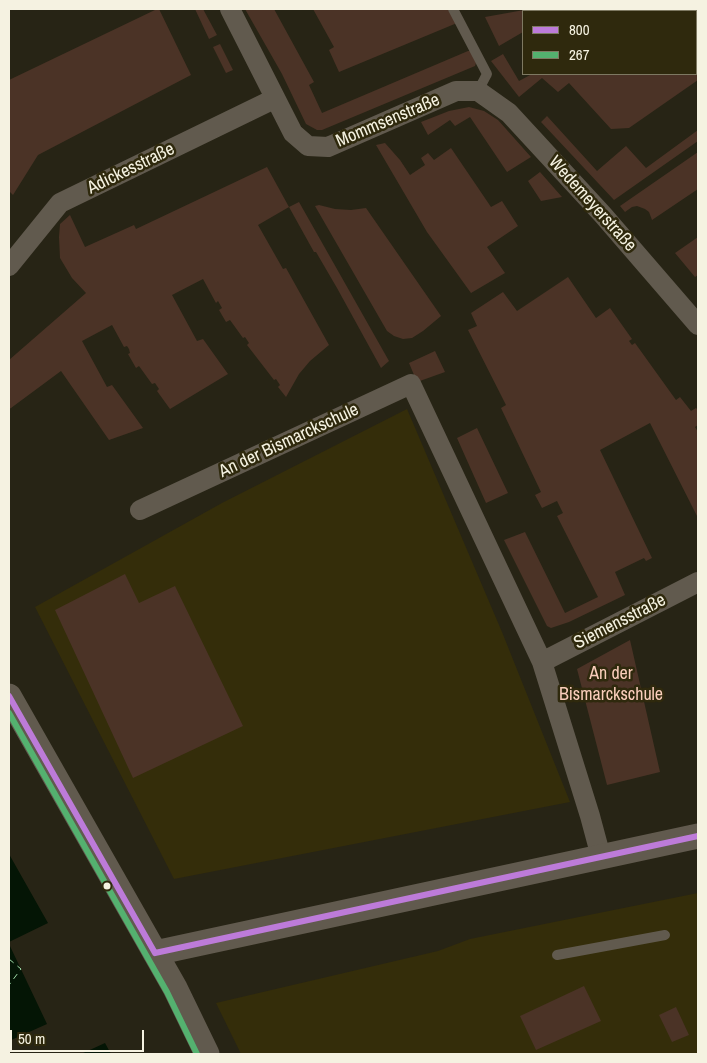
<!DOCTYPE html>
<meta charset="utf-8">
<style>
body{margin:0}
#map{position:relative;width:707px;height:1063px;overflow:hidden;background:#272415;font-family:"Archivo Narrow",sans-serif}
canvas{display:block}
.frame{position:absolute;inset:0;border:10px solid #f5f2e1;pointer-events:none}
.legend{position:absolute;left:522px;top:10px;width:175px;height:65px;box-sizing:border-box;background:#2f290d;border:1px solid #7e7962;margin:0;padding:6px 9px;list-style:none;font-size:15px;color:#f5f2e1}
.legend li{display:flex;align-items:center;gap:10px;height:25px}
.legend b{width:25px;border:1px solid #7e7962}
.scale{position:absolute;left:10px;top:1030px;width:134px;height:22px;box-sizing:border-box;border:2px solid #f5f2e1;border-top:0;padding-left:6px;font-size:15px;line-height:18px;white-space:nowrap;color:#f5f2e1;-webkit-text-stroke:4px #2f290d;paint-order:stroke}
</style>
<div id="map">
<canvas width="707" height="1063"></canvas>
<div class="frame"></div>
<ul class="legend">
<li><b style="height:6px;background:#bd7bd9"></b>800</li>
<li><b style="height:6px;background:#54b16f"></b>267</li>
</ul>
<div class="scale">50 m</div>
</div>
<script>
const c = document.querySelector('canvas').getContext('2d');
c.lineJoin = 'round';
function paint(path, color) {
  c.fillStyle = color;
  c.fill(path, 'evenodd');
}
function shape(rows) {
  const path = new Path2D();
  for (const r of rows) {
    path.moveTo(r[0], r[1]);
    for (let i = 2; i < r.length; i += 2) path.lineTo(r[i], r[i + 1]);
  }
  return path;
}
function strokePath(path, color, width, dash) {
  c.strokeStyle = color;
  c.lineWidth = width;
  c.lineCap = dash ? 'butt' : 'round';
  c.setLineDash(dash || []);
  c.stroke(path);
}
function drawText(font, color, halo, rows, align = 'center') {
  c.font = font + ' "Archivo Narrow",sans-serif';
  c.lineWidth = 5;
  c.setLineDash([]);
  c.textBaseline = 'middle';
  c.strokeStyle = halo;
  c.fillStyle = color;
  for (const [text, x, y, turn = 0] of rows) {
    c.save();
    c.translate(x, y);
    c.rotate((+turn || 0) * Math.PI / 180);
    c.textAlign = isNaN(turn) ? turn : align;
    if (halo) c.strokeText(text, 0, 0);
    c.fillText(text, 0, 0);
    c.restore();
  }
}
const built = shape([
 [407,409,502,632,570,802,174,879,35,607,222,503],
 [698,893,698,1054,241,1054,216,1003,438,951,470,939]
]);
const green = shape([
 [157,9,159,9,191,75,38,155,13,195,9,191,9,80],
 [195,9,203,9,217,35,209,39],
 [245,9,274,9,314,82,309,85,322,113,468,51,471,51,476,63,475,66,322,130,317,130,306,124,282,74],
 [313,9,448,9,457,23,339,72,329,50,334,47],
 [588,9,698,9,698,80,629,128,611,129,569,83,558,92,542,78,519,97,491,61,503,54,519,81,532,74,696,74,696,11,589,11],
 [524,10,523,32,499,46,485,17],
 [220,44,233,70,226,73,213,47],
 [469,107,484,111,498,120,531,157,507,172,470,117,455,126,450,120,428,135,421,122,449,111],
 [547,116,597,171,626,146,646,168,698,130,698,141,614,200,541,122],
 [385,143,400,160,410,175,425,165,421,158,428,153,434,160,451,148,491,207,502,201,518,226,487,247,505,273,471,293,427,232,376,145],
 [698,152,698,189,652,220,649,212,645,209,637,206,632,207,625,212,620,206],
 [267,167,289,207,299,202,389,361,381,368,337,288,316,252,314,252,289,207,258,225,283,269,286,268,329,345,310,361,299,374,286,397,278,387,280,385,276,379,274,380,247,345,249,343,245,337,243,338,230,320,226,322,219,310,222,308,218,301,216,303,203,279,172,295,197,341,203,339,228,374,170,409,157,391,159,389,155,383,152,384,139,366,136,368,128,354,130,353,129,349,127,346,124,347,112,325,82,341,107,387,112,385,143,428,109,440,61,371,11,408,9,409,9,360,86,293,72,278,60,258,59,237,60,224,70,215,85,247,134,225,136,229],
 [540,172,562,197,541,201,528,181],
 [319,205,335,209,351,210,366,208,441,316,423,331,412,338,403,339,394,336,387,331,315,206],
 [698,237,698,275,695,277,675,253],
 [568,277,596,318,610,308,632,339,629,341,632,345,635,343,676,400,680,397,691,411,696,408,698,410,698,425,695,427,698,432,698,518,650,423,600,450,652,558,646,561,644,558,615,572,625,595,569,622,551,628,547,626,504,540,525,532,565,613,598,597,557,516,563,513,557,501,542,508,535,495,541,492,501,408,506,405,468,330,477,326,471,313,503,292,517,311],
 [435,351,445,372,417,382,409,363],
 [477,428,508,493,486,503,457,438],
 [125,574,139,603,175,586,243,726,133,778,55,610],
 [630,640,660,772,607,785,577,669],
 [584,986,601,1021,536,1050,520,1016],
 [676,1007,689,1035,672,1042,659,1015]
]);
const water = shape([
 [9,854,48,923,9,942],
 [9,944,47,1024,9,1041],
 [105,1043,111,1054,81,1054]
]);
const ferry = shape([
 [9,959,21,969,9,985]
]);
const service = shape([
 [453,9,487,74,478,91],
 [557,955,665,935]
]);
const minor = shape([
 [230,9,293,133,308,146,328,147,456,91,478,91,509,113,603,215,698,325],
 [9,266,60,203,274,99],
 [140,510,411,384,542,662,590,816,601,857],
 [542,662,698,582]
]);
const tertiary = shape([
 [9,696,175,988,207,1054],
 [155,953,698,836]
]);
const bus1 = shape([
 [9,696,155,953],
 [155,953,698,836]
]);
const bus2 = shape([
 [9,713,167,992,197,1054]
]);
const markers = [
 [107,886,4.5,"#f5f2e1"]
];
const streetNames = [
 ["Mommsenstraße",388,121,-23],
 ["Adickesstraße",131,169,-26],
 ["Wedemeyerstraße",592,204,48],
 ["An der Bismarckschule",289,441,-25],
 ["Siemensstraße",620,622,-27]
];
const parkNames = [
 ["An der",611,674],
 ["Bismarckschule",611,695]
];
paint(built, '#342d0a');
paint(green, '#4b3326');
paint(water, '#041505');
strokePath(ferry, '#a3e0ac', 1, [6, 5]);
strokePath(service, '#615a4e', 10);
strokePath(minor, '#615a4e', 20);
strokePath(tertiary, '#615a4e', 25);
strokePath(bus1, '#bd7bd9', 6);
strokePath(bus2, '#54b16f', 6);
for (const [x, y, r, color] of markers) {
  const dot = new Path2D();
  dot.arc(x, y, r, 0, 2 * Math.PI);
  c.fillStyle = color;
  c.fill(dot);
  strokePath(dot, '#2f290d', 2);
}
drawText('18px', '#f5f2e1', '#2f290d', streetNames);
drawText('18px', '#facebb', '#2f290d', parkNames);
</script>
